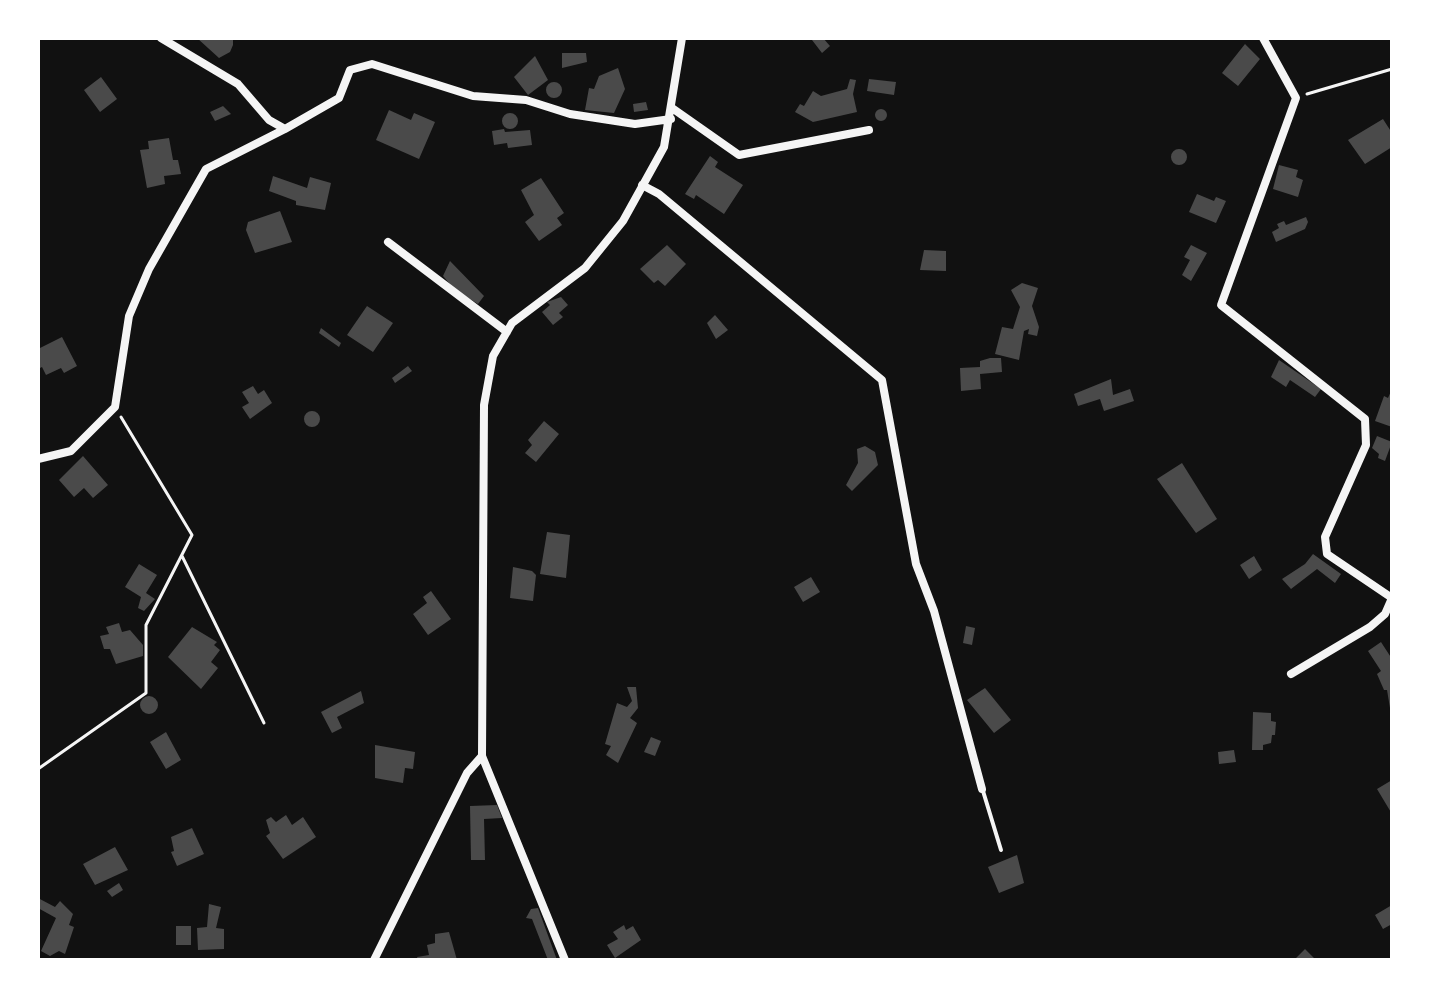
<!DOCTYPE html>
<style>
body{margin:0}
#map{position:relative;width:1430px;height:998px;overflow:hidden;background:#111;font-family:"Sofia Sans Condensed",sans-serif}
canvas{display:block}
.frame{position:absolute;inset:0;border:40px solid #fff;pointer-events:none}
</style>
<div id="map">
<canvas width="1430" height="998"></canvas>
<div class="frame"></div>
</div>
<script>
const c = document.querySelector('canvas').getContext('2d');
c.lineJoin = 'round';
function paint(path, color) {
  c.fillStyle = color;
  c.fill(path, 'evenodd');
}
function shape(rows) {
  const path = new Path2D();
  for (const r of rows) {
    if (r.length === 3) {
      path.moveTo(r[0] + r[2], r[1]);
      path.arc(r[0], r[1], r[2], 0, 2 * Math.PI);
      continue;
    }
    path.moveTo(r[0], r[1]);
    for (let i = 2; i < r.length; i += 2) path.lineTo(r[i], r[i + 1]);
  }
  return path;
}
function strokePath(path, color, width, dash) {
  c.strokeStyle = color;
  c.lineWidth = width;
  c.lineCap = dash ? 'butt' : 'round';
  c.setLineDash(dash || []);
  c.stroke(path);
}
const building = shape([
 [197,38,233,38,233,45,230,52,219,58],
 [815,38,823,38,830,46,822,53,812,40],
 [1245,44,1260,59,1238,86,1222,73],
 [562,53,586,53,587,62,562,68],
 [535,56,548,80,528,95,514,77],
 [618,68,625,89,614,113,585,110,589,88,594,89,599,76],
 [101,77,117,99,100,112,84,90],
 [850,79,856,80,853,94,857,112,813,122,795,112,800,104,804,106,813,91,821,96,847,89],
 [869,79,896,82,894,95,867,91],
 [554,90,8],
 [646,102,648,110,634,112,633,104],
 [223,106,231,114,215,121,210,112],
 [881,115,6],
 [389,110,411,120,414,113,435,122,419,159,376,140],
 [510,121,8],
 [1383,119,1392,133,1392,147,1365,164,1348,140],
 [504,129,505,132,530,130,532,145,508,148,507,143,494,145,492,131],
 [169,138,173,160,178,160,181,174,164,176,165,184,147,188,140,150,149,149,148,141],
 [1179,157,8],
 [710,156,718,162,715,167,743,185,724,214,696,195,694,199,685,194],
 [1279,165,1298,170,1296,177,1303,180,1298,197,1273,189],
 [273,176,307,188,310,177,331,183,325,210,296,205,296,201,269,191],
 [541,178,564,213,557,218,562,225,539,241,525,222,534,215,521,190],
 [1197,194,1214,201,1216,197,1226,201,1216,223,1189,212],
 [280,211,292,242,255,253,246,230,248,222],
 [1306,217,1308,222,1305,229,1276,242,1272,232,1279,228,1277,224,1284,221,1286,225],
 [667,245,686,264,665,286,658,280,654,283,640,269],
 [1191,245,1207,253,1191,281,1182,275,1190,260,1184,257],
 [924,250,946,251,946,271,920,270],
 [450,261,484,296,478,304,454,289,443,276],
 [1022,283,1038,288,1032,306,1039,327,1037,336,1028,334,1029,329,1024,331,1019,360,995,354,1002,327,1013,329,1020,307,1011,290],
 [561,297,568,305,559,313,563,317,553,325,542,312,550,305,547,302],
 [367,306,393,323,373,352,347,335],
 [715,315,728,330,716,339,707,323],
 [321,328,341,343,339,347,319,333],
 [62,337,77,366,64,373,61,368,46,375,42,367,38,369,38,349],
 [990,358,1001,358,1002,372,980,374,981,389,961,391,960,368,980,367,980,361],
 [1279,360,1321,389,1315,397,1290,380,1286,387,1271,377],
 [408,366,412,371,395,383,392,378],
 [1111,379,1113,395,1130,389,1134,401,1104,411,1100,399,1078,406,1074,394],
 [253,386,258,394,264,390,272,403,250,419,242,407,249,403,242,392],
 [1392,389,1392,427,1375,421,1384,396,1388,398],
 [312,419,8],
 [544,421,559,434,536,462,525,453,532,445,528,440],
 [1377,436,1392,442,1385,461,1378,458,1379,454,1372,448],
 [865,446,875,452,878,465,852,491,846,485,858,463,857,449],
 [83,456,108,485,93,498,84,488,74,497,59,480],
 [1182,463,1217,519,1196,533,1157,479],
 [547,532,570,535,566,578,540,574],
 [1313,554,1341,574,1335,583,1317,569,1291,589,1282,579,1305,564],
 [1254,556,1262,570,1249,579,1240,565],
 [139,564,157,575,146,593,155,599,144,611,138,608,141,597,125,587],
 [513,567,532,571,536,575,533,601,510,598],
 [811,577,820,592,803,602,794,587],
 [431,591,451,619,428,635,413,614,427,603,423,597],
 [119,623,122,632,130,630,143,645,143,656,116,664,110,649,104,649,100,636,109,634,106,627],
 [966,626,975,628,972,645,963,643],
 [192,627,217,642,214,645,220,650,211,662,218,668,201,689,168,657],
 [1381,642,1392,659,1392,720,1387,690,1384,690,1377,674,1381,671,1368,651],
 [627,687,636,687,638,708,630,718,637,723,618,763,606,755,611,746,605,744,617,703,627,707,632,701],
 [985,688,1011,720,994,733,967,700],
 [361,691,364,703,337,717,342,728,332,733,321,712],
 [149,705,9],
 [1253,712,1271,713,1271,721,1276,722,1275,735,1272,735,1271,743,1263,745,1263,750,1252,750],
 [166,732,181,760,166,769,150,742],
 [651,737,661,741,655,756,644,752],
 [375,745,415,752,413,769,405,768,403,783,375,778],
 [1234,750,1236,762,1219,764,1218,752],
 [1392,780,1392,814,1377,789],
 [497,805,502,818,484,819,485,860,471,860,470,806],
 [286,815,292,825,303,817,316,837,283,859,266,836,270,833,266,820,271,817,276,822],
 [192,828,204,854,177,866,171,852,174,851,171,837],
 [115,847,128,870,95,885,83,864],
 [1017,855,1024,883,999,893,988,867],
 [119,883,123,890,112,897,107,891],
 [38,898,55,907,60,901,73,914,69,925,74,927,65,954,59,951,50,956,41,951,56,918,38,908],
 [209,904,221,907,216,928,224,929,224,949,198,950,197,928,207,927],
 [1392,905,1392,924,1383,929,1375,915],
 [538,908,557,960,548,960,532,919,526,918,531,909],
 [624,925,626,930,633,926,641,940,615,958,607,945,618,939,613,932],
 [176,926,191,926,191,945,176,945],
 [449,932,457,960,418,960,417,957,429,955,427,945,435,943,435,934],
 [1305,949,1316,960,1294,960]
]);
const path = shape([
 [1307,94,1392,69],
 [182,556,264,723],
 [38,769,146,693,146,625,192,535,121,417]
]);
const service = shape([
 [983,791,1001,850]
]);
const minor = shape([
 [161,38,238,84,269,120,285,129,339,98,350,70,372,64,473,96,526,100,570,114,635,124,671,119],
 [1263,38,1296,98,1221,305,1365,419,1366,445,1325,537,1327,554,1392,598,1385,614,1370,627,1291,674],
 [672,108,739,155,869,130],
 [642,185,659,194,882,380,916,564,934,611,982,789],
 [388,242,507,332],
 [38,459,71,451,115,407,129,316,149,269,206,169,285,129],
 [374,960,467,773,482,756],
 [565,960,482,756,484,405,493,356,512,323,585,268,623,221,664,147,682,38]
]);
paint(building, '#4a4a4a');
strokePath(path, '#f5f5f5', 3);
strokePath(service, '#f5f5f5', 4);
strokePath(minor, '#f5f5f5', 8);
</script>
